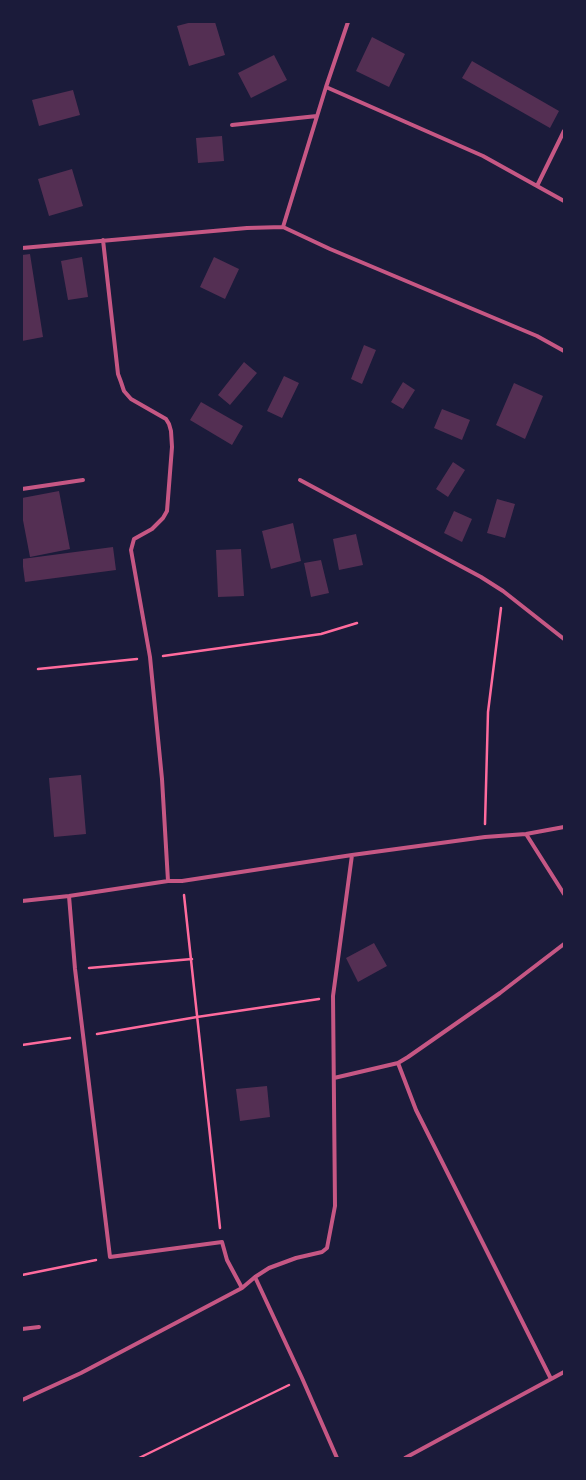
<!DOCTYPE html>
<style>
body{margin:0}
#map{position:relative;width:586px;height:1480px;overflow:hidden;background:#1b1b3a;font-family:Literata,serif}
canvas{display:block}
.frame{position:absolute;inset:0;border:23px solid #1b1b3a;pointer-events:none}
</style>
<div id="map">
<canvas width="586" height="1480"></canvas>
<div class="frame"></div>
</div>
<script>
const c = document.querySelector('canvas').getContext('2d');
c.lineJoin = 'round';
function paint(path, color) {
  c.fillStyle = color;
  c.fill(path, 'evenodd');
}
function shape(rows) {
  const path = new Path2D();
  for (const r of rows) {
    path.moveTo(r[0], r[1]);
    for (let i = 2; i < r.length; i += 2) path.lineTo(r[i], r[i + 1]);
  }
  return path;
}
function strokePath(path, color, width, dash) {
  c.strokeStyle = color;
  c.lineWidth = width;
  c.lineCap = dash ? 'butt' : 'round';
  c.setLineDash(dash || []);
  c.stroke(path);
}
const building = shape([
 [192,22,215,22,225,55,189,66,177,26],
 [372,37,405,54,389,87,356,71],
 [274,55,287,80,251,98,238,73],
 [472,61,559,111,550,128,462,78],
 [73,90,80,115,39,126,32,100],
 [222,136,224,161,198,163,196,138],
 [72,169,83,206,49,216,38,179],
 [30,254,43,337,22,341,22,255],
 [82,257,88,297,68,300,61,261],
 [214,257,239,269,225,299,200,287],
 [364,345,376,350,362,384,351,379],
 [244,362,257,373,230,405,218,395],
 [284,376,299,383,282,418,267,411],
 [403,382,415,390,403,409,391,402],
 [514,383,543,396,525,439,496,425],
 [201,402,243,426,232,445,190,420],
 [442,409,470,420,462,440,434,428],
 [453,462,465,470,448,497,436,489],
 [59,491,70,549,30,557,22,515,22,498],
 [497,499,515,504,505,538,487,533],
 [454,511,472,519,462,542,444,533],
 [293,523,301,561,271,569,262,531],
 [356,534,363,565,339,570,333,539],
 [113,547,116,570,25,582,22,559],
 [241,549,244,596,218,597,216,550],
 [321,560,329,593,311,597,304,563],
 [81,775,86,834,54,837,49,778],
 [374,943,387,966,358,982,346,958],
 [267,1086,270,1117,240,1121,236,1089]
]);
const path = shape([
 [163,656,321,634,357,623],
 [38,669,137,659],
 [485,824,488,712,501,608],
 [184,895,220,1228],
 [89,968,192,959],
 [97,1034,197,1017,319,999],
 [22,1045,70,1038],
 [22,1275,96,1260],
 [139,1458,289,1385]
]);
const minor = shape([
 [326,87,483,156,564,201],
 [232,125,317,116],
 [537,186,564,131],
 [283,227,326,87,348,22],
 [103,240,118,374,121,382,124,391,131,399,166,419,169,424,171,431,172,447,167,511,163,518,152,529,134,539,131,550,150,657,162,779,168,881],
 [22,248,247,228,283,227,330,249,537,336,564,351],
 [300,480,481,577,503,591,564,639],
 [22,489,83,480],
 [526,834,564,894],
 [69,896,75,969,110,1257,222,1242,227,1260,242,1288],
 [22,901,69,896,168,881,182,881,352,855,485,837,526,834,564,827],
 [398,1063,416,1110,551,1379],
 [334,1078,398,1063,408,1057,500,993,564,944],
 [255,1277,302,1378,337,1458],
 [22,1329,39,1327],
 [22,1400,81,1373,242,1288,255,1277,269,1268,296,1258,322,1252,327,1248,335,1206,333,996,352,855],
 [405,1458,564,1372]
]);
paint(building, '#542f53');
strokePath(path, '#ff6b9d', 2.5);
strokePath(minor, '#c65784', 4);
</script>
